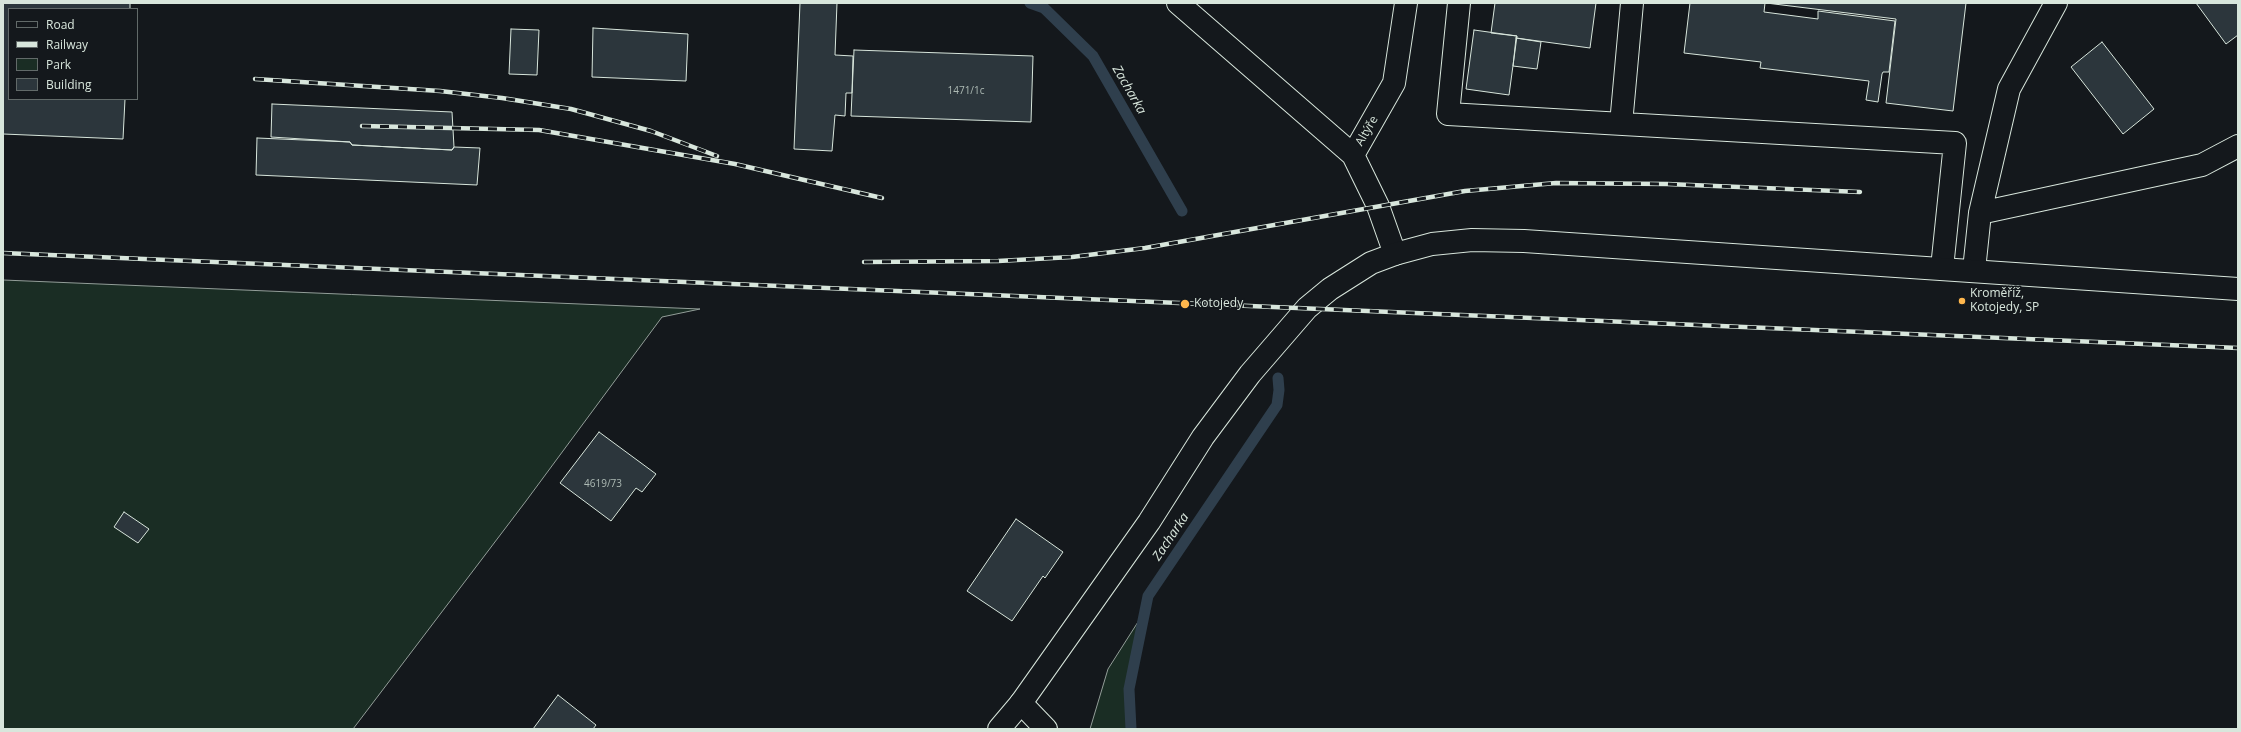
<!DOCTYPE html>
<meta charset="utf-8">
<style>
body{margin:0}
#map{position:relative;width:2241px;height:732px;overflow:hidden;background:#14181c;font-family:"Open Sans",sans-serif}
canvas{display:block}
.frame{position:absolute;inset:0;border:4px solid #d8e6dc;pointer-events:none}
.legend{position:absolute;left:8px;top:8px;width:130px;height:92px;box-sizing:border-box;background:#14181c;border:1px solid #626a69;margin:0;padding:5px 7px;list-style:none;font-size:12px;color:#d8e6dc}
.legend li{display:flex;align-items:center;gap:8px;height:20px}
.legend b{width:20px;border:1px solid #626a69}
</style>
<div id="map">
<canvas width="2241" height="732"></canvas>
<div class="frame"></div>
<ul class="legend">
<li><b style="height:5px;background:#14181c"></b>Road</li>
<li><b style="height:5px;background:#d8e6dc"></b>Railway</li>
<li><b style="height:11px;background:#1a2d24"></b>Park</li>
<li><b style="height:11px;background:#2c363c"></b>Building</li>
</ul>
</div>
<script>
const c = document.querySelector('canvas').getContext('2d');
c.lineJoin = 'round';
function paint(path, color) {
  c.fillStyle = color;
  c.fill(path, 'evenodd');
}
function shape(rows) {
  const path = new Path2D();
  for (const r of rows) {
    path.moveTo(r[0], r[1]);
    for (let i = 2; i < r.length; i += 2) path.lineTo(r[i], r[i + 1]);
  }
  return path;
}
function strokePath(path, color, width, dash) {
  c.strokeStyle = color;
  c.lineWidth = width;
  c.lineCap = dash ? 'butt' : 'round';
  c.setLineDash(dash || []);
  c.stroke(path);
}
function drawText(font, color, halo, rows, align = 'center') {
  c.font = font + ' "Open Sans",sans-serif';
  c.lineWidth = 3;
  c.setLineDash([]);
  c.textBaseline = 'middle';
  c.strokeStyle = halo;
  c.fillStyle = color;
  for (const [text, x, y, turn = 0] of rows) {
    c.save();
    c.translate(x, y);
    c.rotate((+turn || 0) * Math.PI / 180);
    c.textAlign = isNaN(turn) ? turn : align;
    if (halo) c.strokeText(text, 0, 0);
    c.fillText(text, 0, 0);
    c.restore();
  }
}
const green = shape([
 [3,280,700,309,662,317,526,501,353,729,3,729,3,280],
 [1145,611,1129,689,1131,729,1090,729,1108,669,1145,611]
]);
const stream = shape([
 [1030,3,1044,8,1093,56,1182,211],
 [1131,729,1129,689,1148,596,1277,405,1279,390,1278,378]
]);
const building = shape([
 [3,3,130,3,130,9,9,9,9,99,125,99,123,139,3,134,3,3],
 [800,3,837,3,835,55,853,56,852,93,846,93,845,116,835,115,832,151,794,149,800,3],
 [1495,3,1596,3,1590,48,1516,38,1517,36,1491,33,1495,3],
 [1690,3,1765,3,1764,12,1818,19,1818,11,1895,21,1889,72,1883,72,1882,74,1878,102,1866,100,1869,81,1760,68,1761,62,1684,53,1690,3],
 [1766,3,1966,3,1953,111,1886,103,1896,19,1766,3],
 [2196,3,2238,3,2238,35,2226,44,2196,3],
 [593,28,688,34,686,81,592,77,593,28],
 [511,29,539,30,537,75,509,74,511,29],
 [1474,30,1517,36,1509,95,1466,89,1474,30],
 [1516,38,1541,42,1537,69,1513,66,1516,38],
 [2102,42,2154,109,2123,134,2071,67,2102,42],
 [854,50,1033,56,1031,122,851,116,854,50],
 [272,104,452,112,454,147,452,150,352,145,350,142,271,137,272,104],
 [257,138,350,142,352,145,452,150,454,147,480,148,477,185,256,175,257,138],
 [599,432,656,474,642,492,636,488,611,521,560,483,599,432],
 [124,512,149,529,138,543,114,527,124,512],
 [1016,519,1063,552,1045,578,1043,576,1012,621,967,591,1016,519],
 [558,695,596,725,593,729,533,729,558,695]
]);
const minor = shape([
 [1178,3,1353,155],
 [1459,3,1448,114,1955,143,1942,268],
 [1621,124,1632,3],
 [1980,213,2202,165,2238,146],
 [1395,254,1378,206,1353,155,1394,83,1406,3],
 [1974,270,1980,213,2009,89,2056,3],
 [1021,703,1046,729]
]);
const major = shape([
 [999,729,1021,703,1149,522,1203,437,1250,374,1307,308,1330,289,1371,263,1395,254,1432,244,1472,240,1524,241,2238,289]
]);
const rail = shape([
 [255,79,440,91,502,98,571,109,651,131,717,156],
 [362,126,539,130,735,164,882,198],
 [3,253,2238,348],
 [864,262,998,261,1072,257,1145,248,1465,191,1556,183,1667,184,1860,192]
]);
const markers = [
 [1962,301,4,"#ffb74d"],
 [1185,304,5,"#ffb74d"]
];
const numberNames = [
 ["1471/1c",966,91],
 ["4619/73",603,484]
];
const streetNames = [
 ["Altýře",1367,131,-60]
];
const poiNames = [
 ["Kroměříž,",1970,294],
 ["Kotojedy, SP",1970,308],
 ["Kotojedy",1194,304]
];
const waterNames = [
 ["Zacharka",1129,90,60],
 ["Zacharka",1171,537,-56]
];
paint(green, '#1a2d24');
strokePath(green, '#939e99', 1);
strokePath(stream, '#2f3f4d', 11);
paint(building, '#2c363c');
strokePath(building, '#d8e6dc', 1);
strokePath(minor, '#d8e6dc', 24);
strokePath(major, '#d8e6dc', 24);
strokePath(minor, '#14181c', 22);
strokePath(major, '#14181c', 22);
strokePath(rail, '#d8e6dc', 4.5);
strokePath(rail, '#14181c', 3, [9]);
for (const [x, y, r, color] of markers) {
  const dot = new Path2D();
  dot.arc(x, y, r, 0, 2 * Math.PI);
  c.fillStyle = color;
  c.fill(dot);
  strokePath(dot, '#14181c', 1.5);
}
drawText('10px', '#adbab4', null, numberNames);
drawText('12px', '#d8e6dc', '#14181c', streetNames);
drawText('12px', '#d8e6dc', '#14181c', poiNames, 'left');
drawText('italic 13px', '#d8e6dc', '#14181c', waterNames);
</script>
